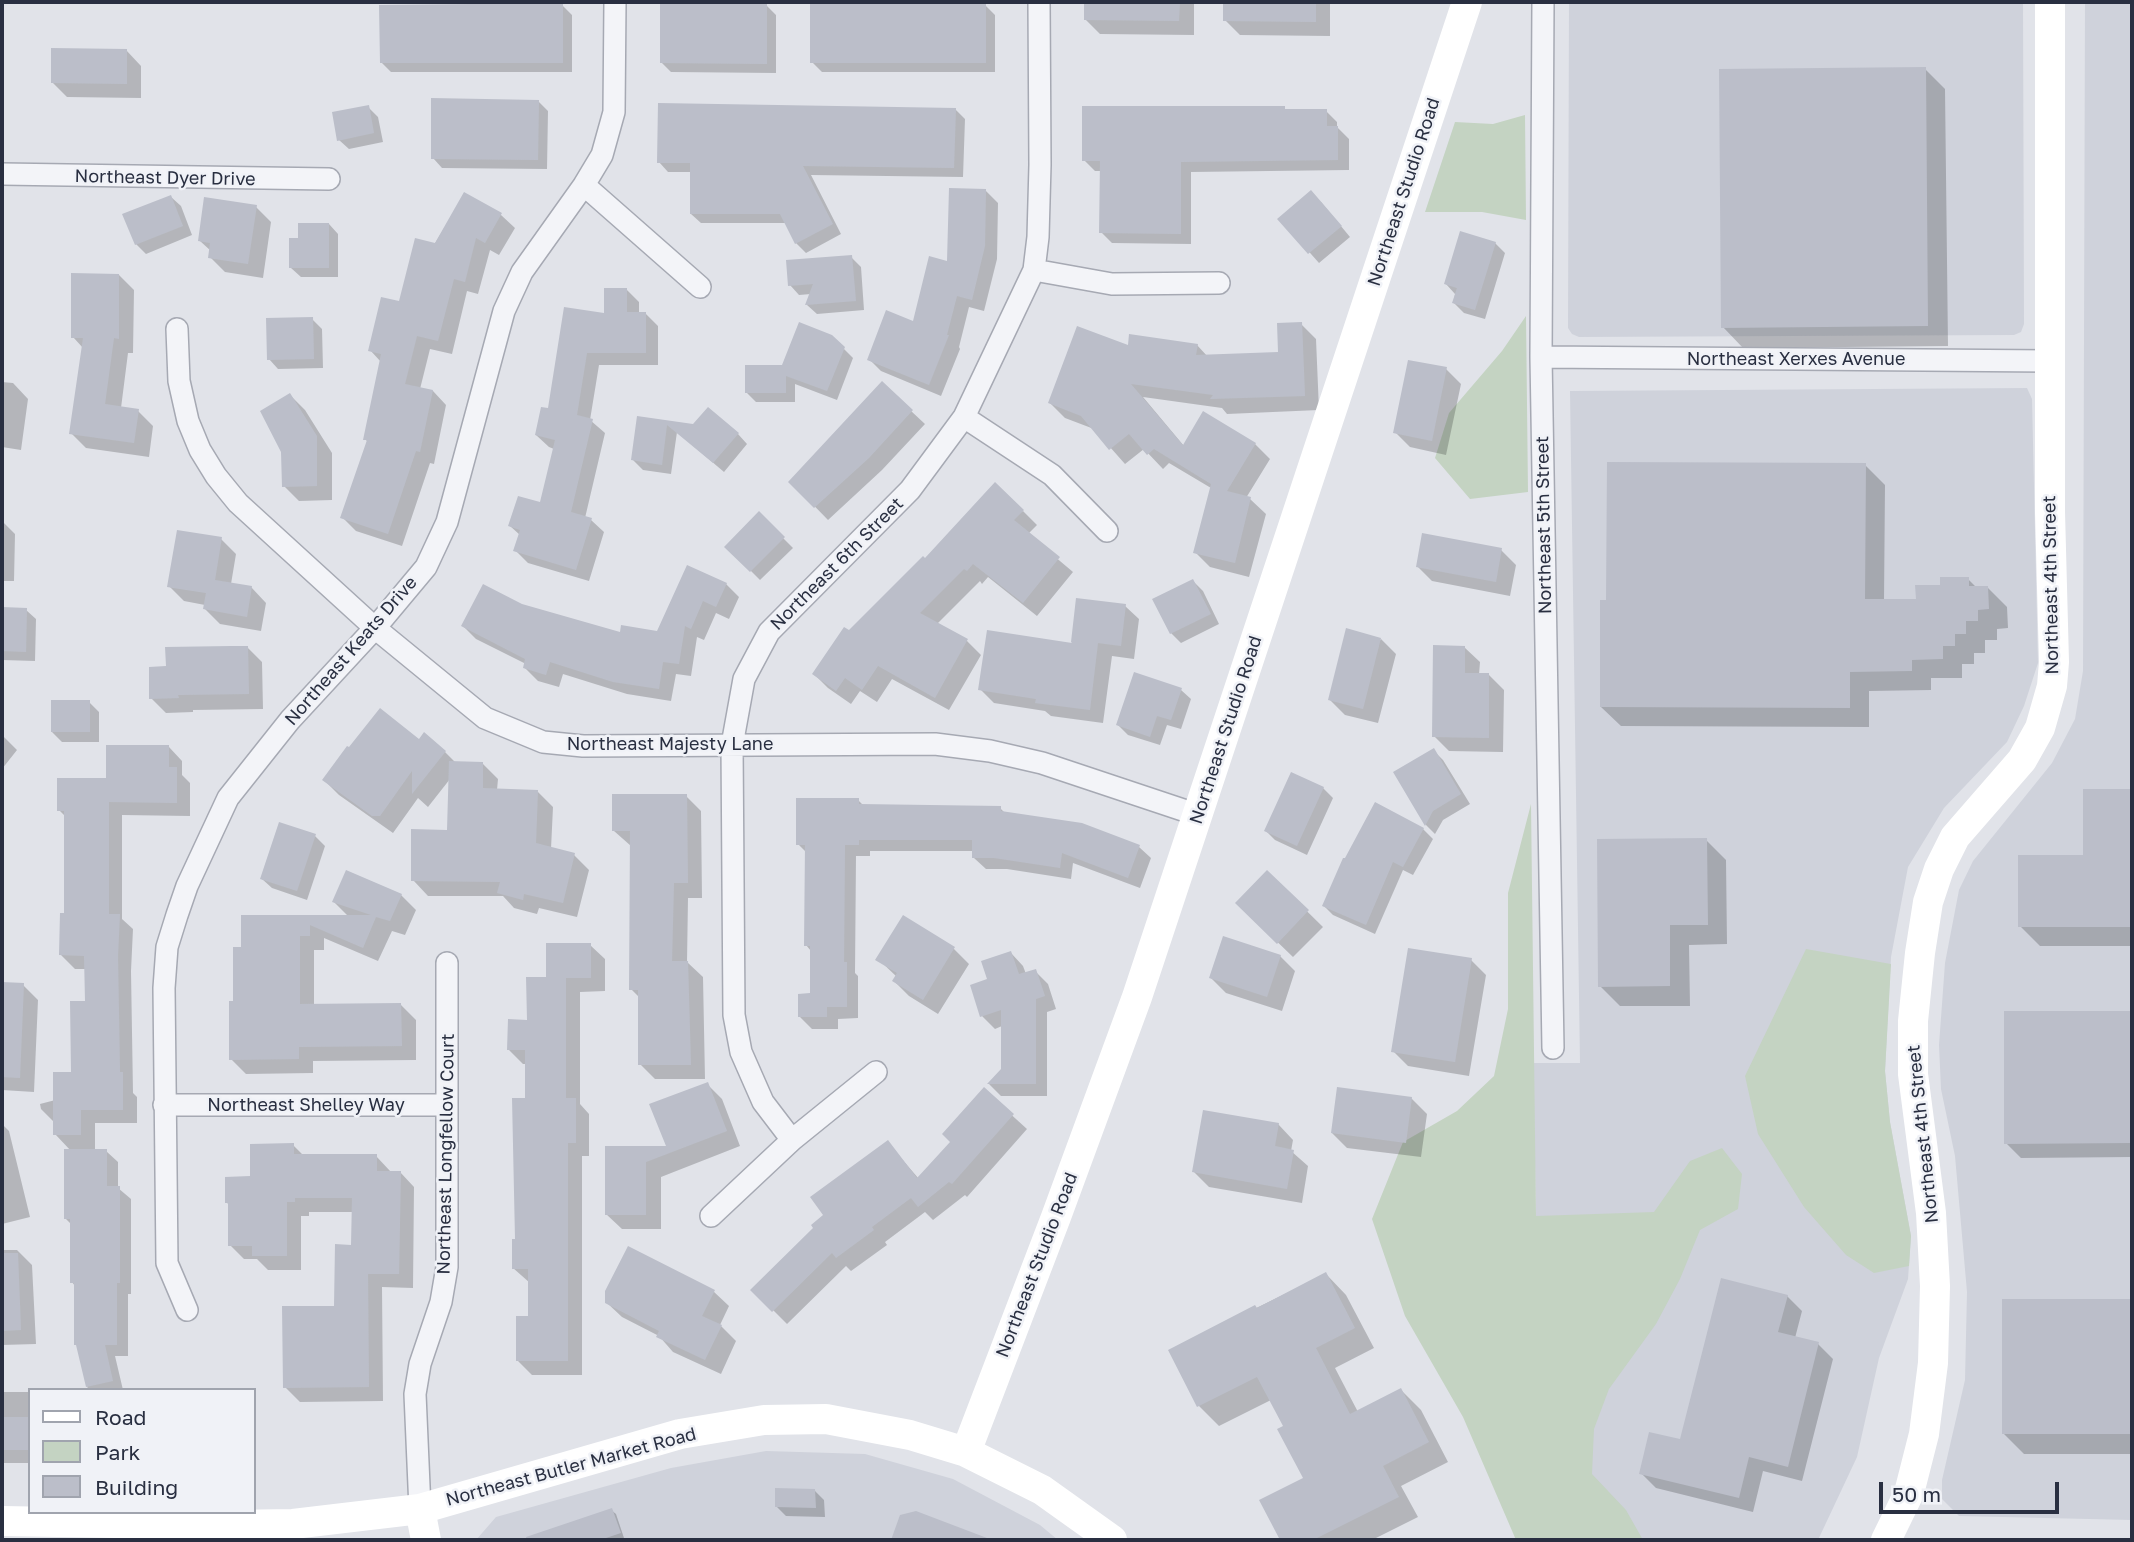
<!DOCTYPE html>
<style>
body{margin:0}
#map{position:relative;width:2134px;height:1542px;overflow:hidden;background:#e1e3e9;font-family:"Golos Text",sans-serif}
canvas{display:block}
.frame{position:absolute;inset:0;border:4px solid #292f41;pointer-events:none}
.legend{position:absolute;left:28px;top:1388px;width:228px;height:126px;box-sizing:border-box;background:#f0f2f7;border:2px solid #a0a4ae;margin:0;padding:9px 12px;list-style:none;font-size:21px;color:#292f41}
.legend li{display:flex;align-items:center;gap:14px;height:35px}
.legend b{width:35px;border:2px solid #a0a4ae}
.scale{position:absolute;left:1879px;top:1482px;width:180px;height:32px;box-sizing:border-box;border:4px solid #292f41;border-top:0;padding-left:9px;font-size:21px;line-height:24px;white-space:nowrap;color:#292f41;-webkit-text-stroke:5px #f0f2f7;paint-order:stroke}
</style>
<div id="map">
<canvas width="2134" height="1542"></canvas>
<div class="frame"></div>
<ul class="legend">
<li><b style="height:9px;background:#fff"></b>Road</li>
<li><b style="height:19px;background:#c4d3c2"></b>Park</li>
<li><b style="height:19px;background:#bbbec9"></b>Building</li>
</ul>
<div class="scale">50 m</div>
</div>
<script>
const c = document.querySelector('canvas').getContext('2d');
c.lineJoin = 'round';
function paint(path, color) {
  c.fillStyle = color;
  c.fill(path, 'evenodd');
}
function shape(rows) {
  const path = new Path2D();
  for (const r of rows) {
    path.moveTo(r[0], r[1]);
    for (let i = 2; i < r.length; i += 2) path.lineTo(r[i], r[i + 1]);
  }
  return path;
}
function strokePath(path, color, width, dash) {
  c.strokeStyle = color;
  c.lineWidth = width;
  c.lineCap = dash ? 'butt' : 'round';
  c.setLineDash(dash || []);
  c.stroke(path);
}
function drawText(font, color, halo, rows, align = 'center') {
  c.font = font + ' "Golos Text",sans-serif';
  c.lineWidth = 5;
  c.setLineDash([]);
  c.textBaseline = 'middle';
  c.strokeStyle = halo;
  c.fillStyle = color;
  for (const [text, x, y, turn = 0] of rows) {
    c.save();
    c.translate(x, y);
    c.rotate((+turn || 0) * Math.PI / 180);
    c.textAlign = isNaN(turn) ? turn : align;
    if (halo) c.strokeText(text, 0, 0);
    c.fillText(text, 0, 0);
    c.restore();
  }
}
const built = shape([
 [1569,2,2023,2,2024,324,2021,332,2014,335,1579,337,1572,334,1568,328],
 [2085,2,2132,2,2132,1520,1959,1516,1942,1499,1942,1480,1965,1380,1967,1292,1955,1156,1941,1089,1939,1045,1945,963,1959,890,1973,861,2052,763,2075,719,2083,671],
 [2027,388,2032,399,2038,663,2024,706,2007,742,1944,808,1908,867,1891,957,1885,1071,1890,1122,1911,1236,1908,1279,1879,1358,1857,1457,1818,1540,1552,1540,1536,1216,1533,1063,1580,1063,1570,391],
 [766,1451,865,1454,953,1479,1040,1525,1058,1540,476,1540,496,1517,671,1468]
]);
const green = shape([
 [1525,115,1526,220,1482,212,1425,212,1455,122,1493,124],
 [1526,316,1528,492,1470,499,1435,458,1449,413,1502,351],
 [1531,804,1536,1216,1654,1212,1690,1161,1722,1148,1742,1174,1738,1209,1700,1230,1680,1279,1656,1324,1609,1389,1594,1429,1592,1474,1626,1510,1643,1540,1516,1540,1463,1417,1405,1316,1372,1219,1403,1142,1457,1111,1494,1076,1508,1009,1508,893],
 [1806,949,1891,964,1885,1071,1890,1122,1911,1236,1909,1266,1874,1273,1846,1255,1804,1207,1758,1134,1745,1076]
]);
const shadow = shape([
 [1085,2,1194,2,1194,35,1100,34,1085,19],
 [1225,2,1330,2,1330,36,1240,35,1225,20],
 [562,5,572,15,572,72,391,72,381,62],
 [985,5,995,15,995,72,822,72,812,62],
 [767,6,776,15,776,73,671,72,661,62],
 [126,50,141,66,141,98,67,97,52,82],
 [1925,69,1945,89,1948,346,1743,348,1723,327],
 [538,101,548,111,547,169,442,168,433,158],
 [368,107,378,117,383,142,349,149,339,140],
 [1284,108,1287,111,1326,111,1337,122,1337,127,1349,139,1349,170,1191,172,1191,244,1112,243,1101,232,1101,171,1095,171,1084,160],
 [955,109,965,119,963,177,811,175,841,234,806,253,796,243,786,223,701,223,691,214,691,172,668,172,659,162],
 [985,190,998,203,997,259,984,311,969,307,959,347,960,349,941,396,881,371,869,359,914,323,949,263],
 [465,194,501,215,515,228,499,255,490,250,478,294,467,291,452,354,430,349,420,389,433,391,446,405,434,464,430,463,402,546,356,531,342,517,368,442,365,439,381,362,370,350],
 [171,197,181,206,192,235,146,254,136,244],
 [1321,202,1350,237,1319,263,1280,219],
 [256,207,271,222,263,278,225,272,210,257,211,251,200,241],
 [329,224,338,234,338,277,301,277,291,268],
 [1495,243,1505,253,1485,319,1464,313,1454,303,1455,294,1446,284],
 [851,257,861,267,864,310,817,314,807,305,811,294,799,295,790,285],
 [119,275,134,290,133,353,128,353,121,408,138,411,153,426,149,457,86,448,71,433,83,348,73,337],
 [626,289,639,302,639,313,645,313,658,326,658,365,599,365,590,420,605,433,585,518,591,520,604,532,589,581,528,563,515,550,520,535,510,526,541,504,554,449,549,447,536,435,606,315],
 [312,319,322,329,323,368,278,369,269,359],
 [1301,324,1316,339,1319,410,1227,414,1222,408,1143,397,1184,446,1255,444,1270,459,1246,498,1250,499,1266,514,1249,577,1210,567,1195,552,1211,488,1169,463,1163,469,1144,449,1125,464,1094,429,1065,418,1050,403,1129,348,1197,345,1208,357,1280,354],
 [831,336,853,358,837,400,795,384,795,402,756,402,747,393],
 [1446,369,1461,384,1446,455,1410,447,1395,432],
 [2,382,13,383,28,399,21,450,2,447],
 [882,384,925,424,882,470,828,520,791,482],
 [290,395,305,410,332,453,332,500,299,501,284,486],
 [639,418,738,434,747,444,724,472,677,432,671,474,643,470,633,460],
 [1865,465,1885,485,1884,601,1917,600,1942,587,1968,579,1977,588,1988,588,2007,607,2008,628,1997,629,1997,640,1985,640,1985,653,1974,653,1974,664,1962,664,1962,678,1931,678,1931,690,1869,691,1869,727,1621,726,1601,707,1608,602],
 [1023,511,1037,525,1028,534,1073,572,1037,616,988,577,982,584,980,581,937,624,967,641,981,655,949,710,892,679,877,702,860,691,851,704,828,688,814,674,849,633,925,560],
 [759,514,793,548,760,580,727,547],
 [2,521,15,534,14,581,2,581],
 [221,539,236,554,231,584,251,587,266,603,261,631,220,624,205,609,205,605,184,601,169,586],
 [1501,550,1516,565,1510,596,1432,581,1417,566],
 [1193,581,1203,591,1219,624,1181,643,1171,633],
 [726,584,739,597,729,619,716,613,704,640,697,637,691,676,676,674,671,701,627,694,563,674,559,687,538,681,525,668,526,664,476,639,463,626,521,606,622,634,658,632],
 [1125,606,1139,619,1134,659,1112,656,1103,723,1051,716,1045,711,994,703,980,689,1077,646],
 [2,609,26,610,36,619,35,661,2,660],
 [1381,639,1396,654,1378,723,1345,715,1330,700],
 [247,647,262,662,263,709,193,710,193,712,166,713,151,698,167,668],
 [1464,647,1480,662,1479,675,1489,675,1504,690,1503,752,1449,751,1434,736],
 [1181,690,1191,699,1181,729,1167,725,1160,745,1128,735,1118,725],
 [89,702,99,712,99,742,62,742,52,732],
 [2,735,17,750,2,769],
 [419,741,445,752,456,763,483,764,498,779,497,790,538,792,553,807,551,849,574,855,589,870,577,917,539,908,537,914,514,908,503,896,428,896,413,880,448,832,450,779,428,807,418,798,393,833,339,795,324,780],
 [169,747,182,761,182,775,190,783,190,816,122,815,122,919,133,929,131,971,133,1093,137,1097,137,1123,95,1123,95,1151,106,1151,118,1162,118,1188,131,1199,131,1294,128,1294,128,1356,115,1356,123,1390,88,1390,79,1347,75,1286,72,1282,72,1225,65,1218,71,1151,55,1134,55,1123,41,1109,40,1104,86,1092,86,969,75,969,61,955,66,915,66,817,59,810,107,780],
 [1433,750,1443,760,1470,804,1443,820,1435,834,1426,825,1395,772],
 [1323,788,1333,798,1307,855,1275,840,1266,831],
 [2085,791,2132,791,2132,946,2040,946,2020,926,2085,857],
 [686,796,701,811,702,898,688,898,687,962,703,977,705,1079,655,1079,640,1064,640,998,631,989,631,846,614,831],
 [858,800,864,806,1000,808,1006,814,1139,847,1151,858,1140,888,1073,863,1071,879,1007,869,986,869,974,858,974,851,870,851,870,856,856,856,855,973,858,976,858,1018,838,1019,838,1029,812,1029,800,1017,811,995,811,951,806,945,807,853,798,844],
 [1423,829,1433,839,1413,875,1403,870,1375,934,1333,915,1324,906],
 [315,836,325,846,307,900,272,888,262,879],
 [1706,840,1726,860,1727,944,1689,945,1690,1006,1620,1006,1600,986],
 [1267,872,1323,927,1293,957,1237,903],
 [401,895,416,910,405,935,392,931,378,961,324,938,324,950,314,950,314,1006,401,1005,416,1020,416,1060,313,1061,313,1073,246,1074,231,1059,234,1003,243,949,243,917,349,917,334,902],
 [904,918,954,949,969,964,938,1014,909,996,894,981,897,977,878,959],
 [590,945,605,959,605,991,580,992,580,1104,589,1114,589,1156,582,1156,582,1375,532,1375,518,1361,530,1317,530,1283,513,1268,526,1099,527,1064,523,1064,509,1050,528,1021,548,979],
 [1011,953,1023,966,1026,974,1035,971,1048,984,1056,1009,1047,1012,1047,1096,1001,1096,989,1084,1002,1069,1002,1026,995,1029,982,1016,989,981],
 [1280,956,1295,971,1282,1011,1226,993,1211,978],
 [1471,960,1486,975,1469,1076,1408,1066,1393,1051],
 [2,984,23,985,38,1000,34,1092,2,1090],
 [2006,1013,2132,1013,2132,1157,2021,1158,2006,1143],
 [707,1084,722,1099,740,1146,661,1177,661,1229,622,1229,606,1214,606,1147,668,1147],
 [984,1090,1027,1129,967,1197,965,1195,933,1220,925,1212,885,1242,887,1245,851,1271,846,1266,787,1324,753,1290,826,1216,888,1143,919,1179,952,1142],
 [1411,1098,1427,1114,1421,1157,1347,1148,1332,1133],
 [2,1124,9,1131,30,1217,2,1224],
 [1278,1124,1293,1140,1291,1151,1308,1166,1302,1203,1209,1187,1194,1172],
 [293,1145,304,1156,376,1156,391,1172,400,1172,414,1187,413,1288,382,1287,383,1401,300,1402,285,1387,336,1307,353,1247,353,1212,309,1212,309,1216,301,1216,301,1270,268,1270,257,1259,244,1259,230,1245,230,1205,227,1203,252,1178],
 [2,1250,17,1250,32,1265,36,1344,2,1345],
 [1326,1274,1346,1295,1374,1348,1335,1368,1358,1412,1401,1390,1421,1410,1448,1462,1401,1486,1418,1517,1372,1540,1282,1540,1262,1501,1305,1479,1285,1427,1271,1400,1219,1426,1199,1406,1170,1350],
 [713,1291,729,1306,720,1325,736,1341,721,1374,673,1352,659,1336,622,1317,606,1302],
 [1787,1296,1802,1311,1795,1338,1818,1344,1833,1359,1802,1481,1763,1471,1753,1512,1656,1488,1641,1473,1682,1442],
 [2004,1301,2132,1301,2132,1454,2024,1454,2004,1434],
 [2,1392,30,1392,30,1463,2,1463],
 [815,1491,824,1500,825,1517,786,1516,777,1507],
 [611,1510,616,1514,624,1538,616,1540,545,1540,543,1533]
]);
const building = shape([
 [1084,2,1180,2,1179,21,1084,20],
 [1223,2,1316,2,1316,22,1223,21],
 [563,3,563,63,380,63,379,5],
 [660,3,767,4,767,64,660,63],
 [810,3,986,3,986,63,810,63],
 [51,48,127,49,127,84,51,83],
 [1926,67,1928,326,1721,328,1719,69],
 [431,98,539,100,538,160,431,159],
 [658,103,956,108,954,168,803,166,833,224,795,244,780,214,690,214,690,163,657,163],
 [369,105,374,133,337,141,332,112],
 [1082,106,1285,106,1285,109,1327,109,1327,126,1338,126,1338,160,1181,162,1181,234,1099,233,1100,161,1082,161],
 [949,188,986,189,985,246,972,300,957,296,947,335,949,335,929,385,867,360,886,310,913,321,929,256,947,261],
 [1311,190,1342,226,1308,254,1277,219],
 [464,192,502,213,485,243,476,238,465,282,454,279,438,341,417,336,405,384,433,390,420,452,416,451,388,534,340,518,367,440,363,440,381,354,368,351,381,297,399,301,415,238,435,243],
 [171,195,183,226,135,245,122,214],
 [204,197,257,205,248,264,208,258,210,243,198,241],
 [298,223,329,223,329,268,289,268,289,238,298,238],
 [1460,231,1496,242,1475,310,1452,303,1457,288,1444,284],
 [852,255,856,301,805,305,813,284,788,286,786,260],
 [71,273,119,274,119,339,114,338,105,404,139,409,134,443,69,434,83,338,71,338],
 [604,288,627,288,627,312,646,312,646,353,587,353,577,415,593,419,571,512,592,518,576,570,513,551,520,530,508,526,518,496,540,502,555,440,535,435,541,407,548,408,564,307,604,313],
 [313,317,314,359,267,360,266,318],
 [799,322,832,335,845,347,827,391,786,376,786,393,745,393,745,365,782,365],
 [1302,322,1305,396,1210,399,1213,395,1131,384,1183,445,1203,411,1256,443,1227,491,1251,497,1235,563,1193,553,1211,484,1154,449,1147,455,1129,434,1109,450,1081,416,1048,403,1077,326,1128,345,1129,334,1198,344,1196,355,1278,352,1277,323],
 [1408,360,1447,367,1432,441,1393,433],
 [882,381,913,410,869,458,814,508,788,482],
 [290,393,317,436,317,486,282,487,281,452,260,411],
 [708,407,739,433,713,463,667,425,662,465,631,460,637,416,693,424],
 [1607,462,1866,463,1865,599,1916,599,1915,585,1940,585,1940,577,1969,577,1969,586,1988,586,1989,609,1978,610,1978,621,1966,621,1966,634,1955,634,1955,646,1943,646,1943,659,1912,660,1912,671,1850,672,1850,708,1600,707,1600,600,1606,600],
 [995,482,1024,510,1014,520,1060,557,1023,603,973,564,967,571,964,569,920,613,968,639,935,698,878,666,862,690,845,678,836,691,812,674,844,627,849,630,923,556,925,558],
 [759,511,785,537,750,572,724,547],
 [177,530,222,537,215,580,252,586,247,617,203,609,206,593,167,587],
 [1422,533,1502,548,1496,582,1416,567],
 [687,565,727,583,716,607,703,601,691,629,685,626,679,664,663,662,659,689,613,682,550,662,546,675,523,668,525,659,461,626,483,584,522,604,620,632,621,625,657,631],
 [1193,579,1211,614,1170,634,1152,599],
 [1076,598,1126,604,1121,646,1098,643,1090,710,1035,703,1036,699,978,690,987,630,1072,643,1071,642],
 [2,607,27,608,26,652,2,651],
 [1346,628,1381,638,1363,709,1328,700],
 [1433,645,1465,646,1465,673,1489,673,1489,738,1432,737],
 [231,646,248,646,249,694,178,695,179,698,149,699,149,667,166,666,165,647],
 [1134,672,1182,688,1171,720,1157,716,1150,737,1116,725],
 [51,700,90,700,90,732,51,732],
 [380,708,419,739,424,732,446,751,412,794,412,771,380,816,372,816,322,780,347,746,349,747],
 [106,745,169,745,169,767,177,767,177,803,109,802,109,914,120,914,118,956,120,1072,123,1072,123,1110,81,1110,81,1135,53,1135,53,1072,71,1072,70,1001,85,1001,84,956,59,955,60,913,64,913,64,811,57,811,57,778,106,778],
 [1434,748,1461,794,1433,811,1425,826,1393,772],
 [449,761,483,762,483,788,538,790,536,843,575,853,563,903,524,894,523,900,497,893,500,882,411,881,411,829,447,830],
 [1291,772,1324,787,1297,846,1264,831],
 [2083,789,2132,789,2132,927,2018,927,2018,855,2083,855],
 [612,794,687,794,688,883,674,883,672,961,688,961,691,1065,638,1065,638,990,629,990,630,831,612,831],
 [796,798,859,798,859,804,1001,806,1001,811,1082,823,1140,845,1128,878,1062,853,1060,868,994,858,972,858,972,840,859,840,859,845,845,845,844,962,847,962,847,1007,827,1007,827,1017,798,1017,798,994,810,993,810,946,804,946,805,845,796,845],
 [1375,802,1424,828,1403,867,1393,862,1366,925,1322,906,1343,858,1345,858],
 [279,822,316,834,297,891,260,879],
 [1707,838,1708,925,1670,925,1670,986,1598,987,1597,839],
 [346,870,402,894,390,921,376,917,363,948,310,925,310,936,300,936,300,1004,401,1003,402,1046,299,1047,299,1059,229,1060,229,1001,233,1001,233,947,241,947,241,915,371,915,332,902],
 [1267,870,1309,910,1277,944,1235,903],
 [903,915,955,947,923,1000,892,981,897,973,875,960],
 [1223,936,1281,955,1267,997,1209,978],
 [546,943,591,943,591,978,566,978,566,1098,576,1098,576,1143,568,1143,568,1361,516,1361,516,1316,528,1316,528,1269,512,1269,512,1239,515,1239,512,1098,525,1098,525,1050,507,1050,508,1019,527,1020,526,977,546,977],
 [1408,948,1472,958,1455,1062,1391,1052],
 [1011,951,1019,974,1036,969,1045,996,1036,999,1036,1084,987,1084,1001,1069,1001,1010,980,1017,970,985,987,979,981,961],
 [2,982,24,983,20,1078,2,1077],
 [2004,1011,2132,1011,2132,1143,2004,1144],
 [708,1082,727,1131,646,1162,646,1215,605,1215,605,1146,666,1146,649,1104],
 [984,1087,1014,1114,952,1184,949,1182,918,1207,911,1198,872,1227,874,1230,836,1258,832,1253,772,1312,750,1290,813,1228,811,1225,823,1215,810,1197,888,1140,917,1178,950,1142,942,1134],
 [1337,1087,1412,1097,1406,1143,1331,1133],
 [1203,1110,1279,1123,1275,1146,1294,1150,1287,1189,1192,1172],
 [294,1143,294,1154,377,1154,377,1171,401,1171,399,1274,368,1274,369,1387,283,1388,282,1306,334,1306,335,1244,351,1245,352,1198,295,1198,295,1202,287,1202,287,1256,252,1256,252,1246,228,1246,228,1203,225,1203,225,1177,250,1176,250,1144],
 [64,1149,107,1149,107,1186,120,1186,120,1283,117,1283,117,1345,105,1345,113,1381,86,1387,76,1345,74,1345,74,1283,70,1283,70,1219,64,1219],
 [628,1246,715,1290,702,1316,722,1325,705,1360,656,1337,659,1331,605,1303,605,1291],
 [2,1253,18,1253,21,1330,2,1331],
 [1326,1272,1355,1328,1316,1348,1350,1414,1401,1388,1429,1442,1383,1466,1399,1497,1313,1540,1280,1540,1259,1500,1303,1478,1277,1429,1283,1426,1257,1377,1197,1407,1168,1350,1255,1305,1257,1308],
 [1721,1278,1788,1295,1778,1332,1819,1342,1788,1467,1749,1457,1739,1498,1639,1474,1649,1432,1680,1439],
 [2002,1299,2132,1299,2132,1434,2002,1434],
 [2,1417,30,1417,30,1450,2,1450],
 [775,1488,815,1489,816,1508,775,1507],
 [612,1508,621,1533,600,1540,527,1540,526,1537],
 [916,1511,987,1538,987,1540,891,1540,900,1515]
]);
const street = shape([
 [1543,2,1541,357,1553,1048],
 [2,174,329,179],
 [584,185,700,287],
 [1034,270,1112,284,1219,283],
 [177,329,179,381,188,421,200,450,216,476,238,503,375,628,485,718,543,742,583,746,935,744,990,751,1042,763,1198,815],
 [1541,357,2050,361],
 [964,417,1052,475,1107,531],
 [164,1105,447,1105],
 [792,1140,763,1102,741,1052,734,1015,732,745,744,679,769,632,910,490,964,417,1034,270,1038,237,1040,165,1039,2],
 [711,1216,792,1140,876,1072],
 [187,1310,167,1263,164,988,167,947,177,915,187,886,228,798,290,720,375,628,426,567,447,522,504,311,522,272,584,185,602,155,614,112,615,2],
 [420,1509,415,1394,420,1364,441,1302,447,1267,447,963]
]);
const secondary = shape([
 [966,1452,1056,1217,1137,997,1467,2],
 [420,1509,426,1540],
 [2,1521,228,1525,293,1524,420,1509,680,1434,764,1420,826,1419,910,1435,966,1452,1042,1490,1112,1540],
 [1886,1540,1909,1493,1924,1434,1933,1363,1935,1286,1931,1213,1913,1074,1913,1021,1920,953,1928,902,1939,869,1955,837,2022,760,2040,728,2052,686,2054,662,2050,512,2050,2]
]);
const streetNames = [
 ["Northeast Dyer Drive",165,178,1],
 ["Northeast Studio Road",1404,192,-72],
 ["Northeast Xerxes Avenue",1796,359],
 ["Northeast 5th Street",1544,525,-91],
 ["Northeast 6th Street",837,564,-45],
 ["Northeast 4th Street",2051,585,-91],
 ["Northeast Keats Drive",351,651,-49],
 ["Northeast Studio Road",1226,730,-72],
 ["Northeast Majesty Lane",670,744],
 ["Northeast Shelley Way",306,1105],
 ["Northeast 4th Street",1923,1134,-96],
 ["Northeast Longfellow Court",446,1154,-89],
 ["Northeast Studio Road",1037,1265,-69],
 ["Northeast Butler Market Road",571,1467,-15]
];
paint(built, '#cfd2db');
paint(green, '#c4d3c2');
paint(shadow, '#0003');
paint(building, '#bbbec9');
strokePath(street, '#a6a9b3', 24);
strokePath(street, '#f3f4f8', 21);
strokePath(secondary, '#fff', 30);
drawText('18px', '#292f41', '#f0f2f7', streetNames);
</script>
